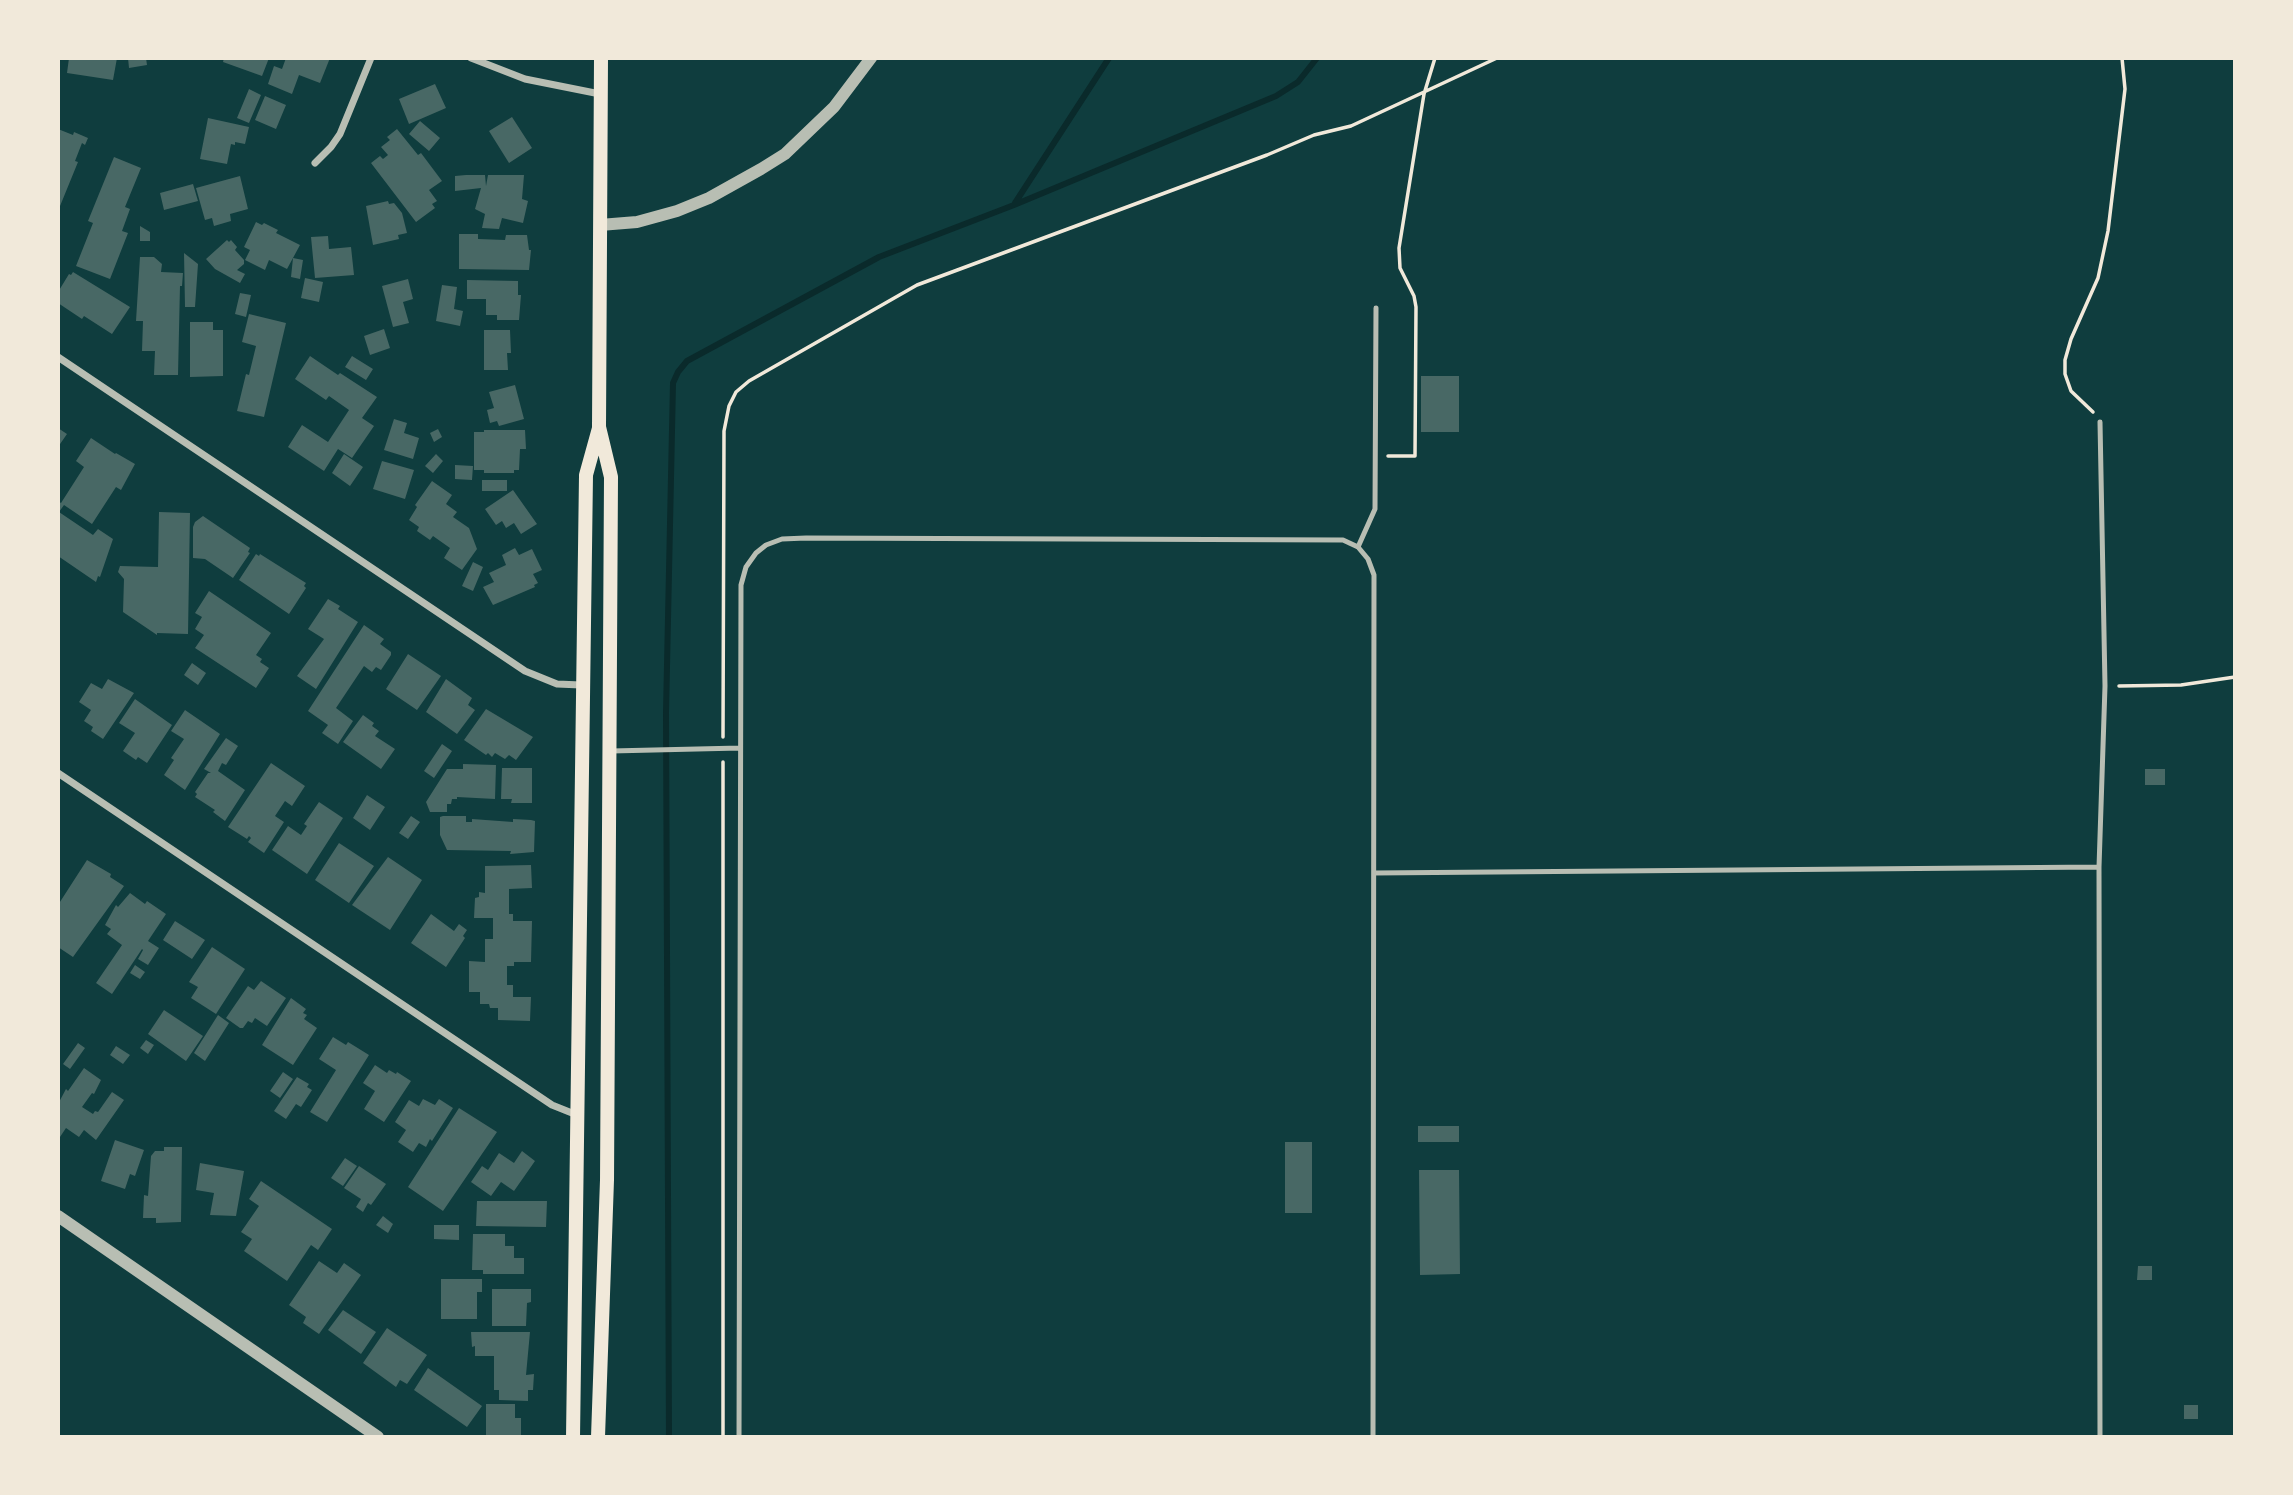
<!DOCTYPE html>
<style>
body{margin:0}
#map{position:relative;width:2293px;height:1495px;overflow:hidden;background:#0f3d3e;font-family:Merriweather,serif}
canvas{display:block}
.frame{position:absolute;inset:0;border:60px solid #f1e9da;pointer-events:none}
</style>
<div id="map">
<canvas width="2293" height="1495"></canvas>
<div class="frame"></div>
</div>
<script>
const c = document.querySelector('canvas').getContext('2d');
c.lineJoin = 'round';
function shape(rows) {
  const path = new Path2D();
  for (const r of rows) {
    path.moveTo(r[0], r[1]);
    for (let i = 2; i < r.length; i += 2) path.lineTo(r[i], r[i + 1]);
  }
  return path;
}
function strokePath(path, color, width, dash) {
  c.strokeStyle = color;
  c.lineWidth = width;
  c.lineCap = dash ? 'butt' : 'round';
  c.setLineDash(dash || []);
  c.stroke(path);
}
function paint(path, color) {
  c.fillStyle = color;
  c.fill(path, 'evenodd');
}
const stream = shape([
 [1015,203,1109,58],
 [669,1437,666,713,673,383,678,372,687,361,879,257,1014,205,1276,96,1298,82,1317,58]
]);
const building = shape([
 [69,58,117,58,113,80,67,73],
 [128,58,146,58,147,65,129,68],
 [224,58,269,58,262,76,223,62],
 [286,58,330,58,320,83,299,75,292,94,268,84,274,66,282,69],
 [435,84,446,108,409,124,399,99],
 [249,89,261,95,249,123,237,118],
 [265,96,286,105,276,129,255,120],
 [512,117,532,148,509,163,489,131],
 [208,118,249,127,245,144,235,142,235,145,231,144,227,164,200,159],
 [420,121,440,138,429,151,409,134],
 [58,129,73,135,74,132,88,138,85,145,82,143,75,161,78,162,58,211],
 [397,129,418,155,421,153,442,181,429,190,437,201,432,204,435,208,416,222,371,163,380,156,383,159,388,155,381,147,390,140,387,137],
 [114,157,141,168,125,207,130,209,122,231,128,233,110,279,76,266,93,223,88,221],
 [466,175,485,175,486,186,488,175,524,175,522,199,528,201,523,223,502,218,499,229,482,228,485,214,475,209,481,188,455,191,455,176],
 [240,176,248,209,230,214,231,221,214,226,212,218,205,220,196,188],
 [193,184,198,201,164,210,160,193],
 [388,201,389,204,394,203,402,213,407,233,398,235,399,239,373,245,366,206],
 [256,222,262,225,264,223,278,230,276,233,300,245,287,269,269,260,265,270,245,260,250,250,244,247],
 [140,226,150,232,150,241,140,241],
 [459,234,478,234,478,239,505,240,506,235,527,235,529,250,531,250,529,270,459,269],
 [328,236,329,249,351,247,354,275,315,278,311,237],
 [227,240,229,242,231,240,237,247,235,250,244,260,244,264,237,270,245,274,240,283,215,269,206,259],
 [184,253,198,264,195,307,185,307],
 [140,257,154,257,162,264,161,272,183,273,182,286,180,286,178,375,154,375,155,351,142,351,143,321,136,321],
 [293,258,303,260,300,279,291,277],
 [73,272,130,307,112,334,84,316,82,319,58,303,58,292,69,274,71,275],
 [305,278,323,282,319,302,301,298],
 [408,279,413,299,403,302,409,323,393,327,382,286],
 [467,280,518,281,518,295,521,295,519,320,497,320,497,315,486,315,486,299,467,299],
 [442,285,457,287,454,309,463,311,460,326,436,321],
 [240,293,251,295,246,317,235,314],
 [249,314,286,323,264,417,237,411,246,374,249,375,256,346,242,342],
 [190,322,213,322,213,330,223,330,223,376,190,377],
 [384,329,390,348,370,355,364,336],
 [484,330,510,330,511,353,507,353,508,370,484,370],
 [310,356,338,375,340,373,377,397,362,418,374,426,352,458,338,449,324,471,288,447,302,425,328,442,349,410,329,396,326,400,295,379],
 [352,356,373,369,366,380,345,367],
 [1421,376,1459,376,1459,432,1421,432],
 [515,385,524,419,499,426,497,421,490,423,487,410,494,408,489,392],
 [394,419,407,423,404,433,419,438,413,459,384,450],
 [58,428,67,434,58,447],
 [438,429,442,437,434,442,430,433],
 [484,430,525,430,526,449,520,449,519,470,514,470,514,473,484,473,484,470,474,470,474,432,484,432],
 [91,438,115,454,116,453,135,464,121,490,116,487,92,524,64,505,59,512,93,535,98,529,113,539,100,577,98,576,96,582,58,556,58,501,61,503,84,467,76,461],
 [344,454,363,467,350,486,332,473],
 [436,454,443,461,433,473,425,466],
 [382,461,414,470,405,499,373,489],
 [455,465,473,466,472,480,455,479],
 [482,480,507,480,507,491,482,491],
 [432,481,452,495,446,504,457,512,453,517,469,528,477,549,462,570,444,558,450,548,433,536,430,540,417,531,419,527,409,520,417,507,415,505],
 [513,490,537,524,521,534,514,523,506,528,502,521,496,525,485,509],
 [159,512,190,513,188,634,157,633,157,635,123,612,124,579,118,572,120,566,158,567],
 [203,516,250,548,248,552,250,553,233,578,205,559,193,558,193,527,195,522],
 [515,548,519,555,532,549,542,570,533,574,538,583,534,585,535,587,493,605,483,587,494,582,489,573,506,565,502,555],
 [256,554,259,556,260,554,306,583,304,586,306,588,289,614,239,580],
 [473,562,483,567,473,591,462,586],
 [209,591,271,633,256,655,262,659,260,662,269,668,256,688,195,648,204,635,195,629,202,617,195,613],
 [328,599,340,606,338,609,358,622,316,689,297,676,324,639,308,629],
 [364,625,384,639,380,644,391,652,391,655,381,670,376,667,372,672,364,666,336,708,353,721,338,744,322,733,328,725,308,711],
 [408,654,441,676,417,710,386,689],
 [192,663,206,673,198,685,184,675],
 [108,679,134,693,103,739,91,731,93,727,84,721,91,710,79,702,91,683,102,689],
 [446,679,472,698,468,705,475,710,457,734,426,712],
 [135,699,172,725,147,763,138,757,136,760,123,751,135,733,119,723],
 [486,709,533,737,516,760,509,755,505,759,495,753,492,757,488,753,486,755,464,740],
 [185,710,220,734,185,790,164,775,174,760,171,758,184,739,171,731],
 [363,715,374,723,372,726,379,731,375,736,395,749,381,769,343,742],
 [226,738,238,746,226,765,222,763,218,771,245,790,225,821,213,812,215,810,195,797,197,794,195,792,208,773,211,773,204,769],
 [442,744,452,751,434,778,424,771],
 [271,763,305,786,292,806,285,801,275,816,284,822,264,853,248,842,251,838,249,836,247,839,228,827],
 [463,764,496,765,495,799,457,797,457,799,452,799,451,804,447,804,447,812,430,812,426,802,447,769,463,769],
 [502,768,532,768,532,803,511,803,512,799,501,799],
 [2145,769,2165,769,2165,785,2145,785],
 [367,795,385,807,370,830,353,818],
 [319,802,343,818,307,874,272,850,288,826,301,835,307,826,304,824],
 [411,816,420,822,408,839,399,833],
 [443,816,466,816,466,822,472,822,472,819,513,822,513,819,531,820,535,821,534,852,510,854,511,851,447,850,440,835,440,817],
 [339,843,374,866,349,903,315,880],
 [388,857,422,880,390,930,352,905],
 [87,860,111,874,110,877,124,886,73,957,58,947,58,905],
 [531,865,532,888,509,889,509,914,513,914,513,921,532,921,531,962,514,962,514,966,507,966,507,985,513,985,513,997,531,997,530,1021,498,1020,498,1008,490,1008,489,1004,480,1004,480,992,469,992,469,961,485,962,485,939,493,939,493,918,474,918,475,898,479,897,479,892,485,893,485,866],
 [130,893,145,904,147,901,166,914,148,941,159,948,148,965,138,959,143,950,142,949,112,994,96,983,122,945,107,934,111,929,105,925,116,905,118,907],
 [431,914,454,931,459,924,467,930,463,936,465,938,446,967,411,943],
 [175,921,205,940,192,959,163,940],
 [212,947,245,969,216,1014,191,998,198,987,189,982],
 [135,965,145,972,140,979,130,973],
 [261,981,286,998,267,1026,255,1018,252,1023,248,1021,243,1028,240,1028,226,1018,248,986,254,990],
 [291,998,306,1009,303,1013,307,1015,304,1019,317,1028,293,1065,262,1045],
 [164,1010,203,1036,186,1061,148,1034],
 [218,1015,229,1023,205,1061,194,1053],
 [333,1037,346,1045,348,1042,369,1055,327,1122,310,1112,336,1070,319,1059],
 [146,1040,154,1045,148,1054,140,1048],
 [78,1043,85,1048,70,1069,63,1064],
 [116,1046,130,1055,123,1064,110,1055],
 [375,1065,387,1073,389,1070,396,1074,397,1072,411,1081,384,1122,364,1109,375,1091,363,1083],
 [84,1068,101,1080,94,1094,92,1093,82,1107,93,1114,95,1111,98,1112,112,1092,124,1100,96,1140,84,1130,79,1137,66,1128,58,1140,58,1104,66,1089,68,1091],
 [283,1072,293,1079,280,1098,270,1091],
 [297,1077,309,1084,307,1087,312,1090,301,1107,296,1104,286,1119,274,1111],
 [423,1099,435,1105,439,1099,453,1108,432,1141,430,1139,426,1147,419,1143,413,1152,398,1142,406,1130,395,1122,409,1100,419,1106],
 [459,1108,497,1132,443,1211,408,1187],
 [1418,1126,1459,1126,1459,1142,1418,1142],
 [115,1140,144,1150,135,1176,130,1174,125,1189,101,1181],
 [1285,1142,1312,1142,1312,1213,1285,1213],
 [164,1147,182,1147,181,1222,156,1223,156,1218,143,1218,144,1195,148,1196,151,1156,155,1151,164,1151],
 [522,1151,535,1161,514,1191,501,1182,491,1196,471,1182,482,1166,488,1170,499,1153,514,1163],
 [345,1158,357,1166,343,1186,331,1178],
 [200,1163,244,1171,236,1216,210,1215,214,1193,196,1190],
 [359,1166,386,1184,371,1205,368,1203,363,1212,356,1207,361,1199,344,1188],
 [1419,1170,1459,1170,1460,1274,1420,1275],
 [261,1181,332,1229,318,1250,311,1245,287,1281,244,1251,252,1239,241,1232,259,1206,249,1199],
 [477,1201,547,1201,546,1227,476,1226],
 [383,1216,393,1224,388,1233,376,1225],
 [434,1225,459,1225,459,1240,434,1239],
 [473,1234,505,1234,505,1246,514,1246,514,1258,524,1258,524,1274,483,1274,483,1270,472,1270],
 [319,1261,337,1273,344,1263,361,1275,319,1334,303,1323,306,1317,289,1305],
 [2138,1266,2152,1266,2152,1280,2137,1280],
 [441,1279,482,1279,482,1292,477,1292,477,1319,441,1319],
 [492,1289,531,1289,531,1302,527,1303,526,1326,492,1326],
 [343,1310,376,1332,361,1354,328,1330],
 [387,1328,427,1355,407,1384,400,1380,396,1387,363,1363],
 [471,1332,530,1332,526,1375,534,1374,533,1390,528,1390,528,1401,499,1400,499,1390,494,1390,494,1356,475,1356,475,1346,472,1347],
 [428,1368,482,1406,467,1427,414,1390],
 [486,1404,515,1404,515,1418,521,1418,521,1437,486,1437],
 [2184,1405,2198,1405,2198,1419,2184,1419]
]);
const path = shape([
 [2093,412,2071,391,2065,374,2065,360,2071,339,2098,278,2108,231,2125,89,2122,58],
 [1388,456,1415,456,1416,307,1414,296,1400,268,1399,248,1424,94,1435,58],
 [2119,686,2181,685,2235,677],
 [723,737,724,431,729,406,736,392,749,381,917,285,1267,155,1314,135,1351,126,1497,58],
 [723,762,723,1437]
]);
const service = shape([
 [1358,547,1375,509,1376,308],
 [611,751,740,748],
 [1374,873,2099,867],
 [739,1437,741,585,746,567,756,553,766,545,782,539,806,538,1343,540,1358,547,1368,559,1374,575,1373,1437],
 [2100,1437,2099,867,2105,686,2100,422]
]);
const minor = shape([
 [471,58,525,79,600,94],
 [315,163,331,147,340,134,371,58],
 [58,357,525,671,557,684,581,685],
 [58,773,552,1105,577,1115]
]);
const tertiary = shape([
 [600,225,637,222,677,211,709,198,761,169,785,154,834,107,871,58],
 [58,1216,378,1437]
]);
const secondary = shape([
 [573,1437,586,475,599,428],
 [598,1437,607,1180,611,477,599,427,601,58]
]);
strokePath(stream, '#0a2a2b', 6);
paint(building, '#486865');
strokePath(path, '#f1e9da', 3.5);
strokePath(service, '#b8beb3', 5);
strokePath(minor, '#b8beb3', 7);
strokePath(tertiary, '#b8beb3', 12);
strokePath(secondary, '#f1e9da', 14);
</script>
